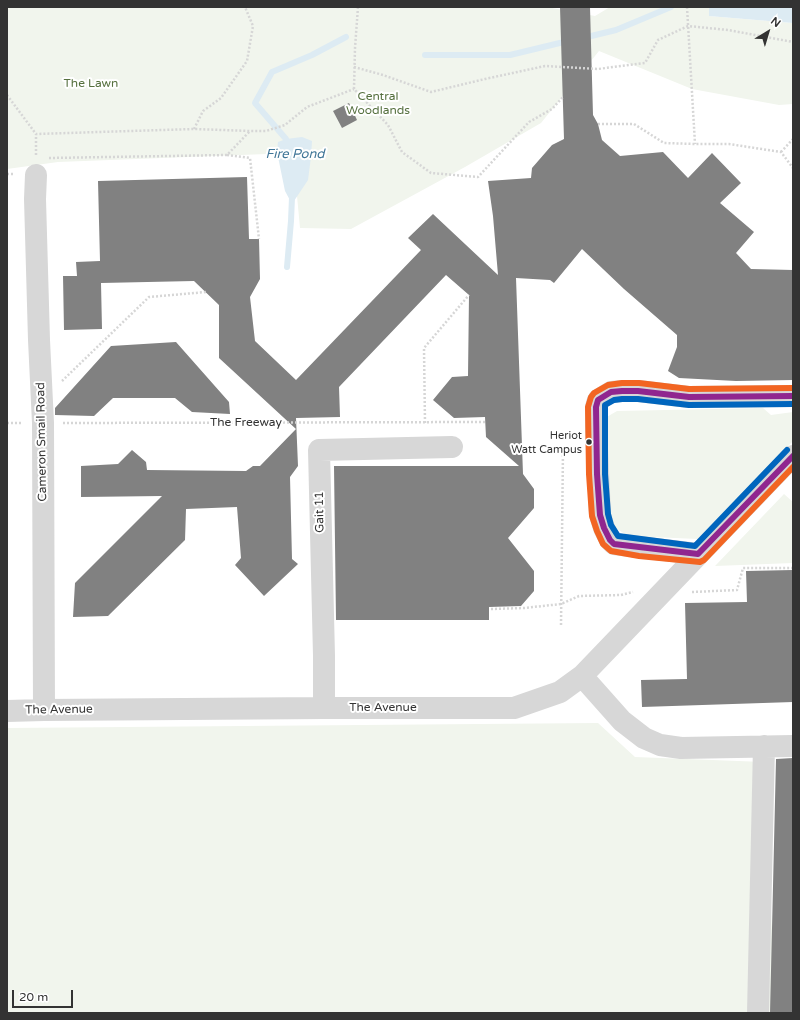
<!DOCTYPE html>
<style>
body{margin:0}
#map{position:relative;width:800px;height:1020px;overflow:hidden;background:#fff;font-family:"Varela Round",sans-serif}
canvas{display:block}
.frame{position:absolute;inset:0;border:8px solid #333;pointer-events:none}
.north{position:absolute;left:748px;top:12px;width:40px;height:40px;-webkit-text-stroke:3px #fff;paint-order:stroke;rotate:38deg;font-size:11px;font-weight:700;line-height:16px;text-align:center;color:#333}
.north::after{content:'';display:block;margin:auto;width:14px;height:18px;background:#333;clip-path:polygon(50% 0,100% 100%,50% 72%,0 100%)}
.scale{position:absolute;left:12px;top:990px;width:61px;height:18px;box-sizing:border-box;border:2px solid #333;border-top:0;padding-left:5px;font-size:12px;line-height:14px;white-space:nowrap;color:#333;-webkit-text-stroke:3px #fff;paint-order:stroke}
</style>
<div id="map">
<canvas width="800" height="1020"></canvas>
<div class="frame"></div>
<div class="north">N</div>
<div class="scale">20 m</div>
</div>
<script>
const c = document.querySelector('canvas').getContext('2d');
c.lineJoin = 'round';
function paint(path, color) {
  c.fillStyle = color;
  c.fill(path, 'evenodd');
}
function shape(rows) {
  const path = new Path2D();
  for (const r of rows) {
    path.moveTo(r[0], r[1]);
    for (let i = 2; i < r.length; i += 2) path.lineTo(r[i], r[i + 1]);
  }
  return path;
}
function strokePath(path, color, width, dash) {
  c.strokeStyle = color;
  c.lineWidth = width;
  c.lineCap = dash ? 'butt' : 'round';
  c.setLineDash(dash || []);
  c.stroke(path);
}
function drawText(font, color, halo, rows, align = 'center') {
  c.font = font + ' "Varela Round",sans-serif';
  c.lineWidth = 4;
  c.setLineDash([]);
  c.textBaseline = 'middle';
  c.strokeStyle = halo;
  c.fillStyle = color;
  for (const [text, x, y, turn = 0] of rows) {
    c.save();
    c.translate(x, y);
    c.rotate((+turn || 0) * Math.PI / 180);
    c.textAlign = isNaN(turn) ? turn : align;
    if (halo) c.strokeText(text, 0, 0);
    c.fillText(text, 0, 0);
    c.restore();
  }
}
const green = shape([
 [7,7,547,7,595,16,610,7,709,7,709,16,793,23,793,104,779,105,692,89,599,51,541,123,465,167,351,229,300,228,293,153,58,162,7,169],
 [763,408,771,415,793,412,793,441,698,539,628,536,614,527,605,511,605,418,617,411],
 [784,494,793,502,793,563,715,566],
 [598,723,635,757,764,762,776,1013,7,1013,7,728]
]);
const water = shape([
 [709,7,793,7,793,23,709,16],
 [302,137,312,141,311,157,308,180,292,204,285,191,277,152,278,142,286,139]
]);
const stream = shape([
 [583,38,616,30,671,7],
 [425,55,510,55,568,41],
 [286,147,286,139,255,103,272,72,312,55,346,37],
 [287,267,291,221,292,197]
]);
const building = shape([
 [560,7,590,7,593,115,598,124,602,140,620,156,663,152,688,178,712,153,741,183,720,203,754,232,736,253,751,269,793,270,793,380,736,381,679,378,668,371,677,347,677,335,624,289,582,249,554,283,550,280,516,278,523,474,534,489,534,508,508,538,534,571,534,591,521,606,489,607,489,620,336,620,334,466,519,466,486,437,485,417,454,418,433,400,452,377,468,376,469,295,446,275,339,387,340,417,296,418,298,466,290,477,292,559,298,564,264,596,235,565,241,558,237,507,186,509,185,540,108,616,73,617,75,583,162,496,81,497,81,466,118,464,132,450,146,462,147,470,246,471,253,466,260,466,296,429,219,358,219,305,194,281,101,283,102,329,64,330,63,276,77,276,76,262,100,261,98,181,247,177,249,239,259,239,260,279,250,297,255,341,296,380,421,250,408,238,433,214,498,275,493,216,488,181,531,178,532,168,552,145,564,139],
 [349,103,357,120,342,128,333,111],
 [176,342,229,402,230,414,192,412,175,398,113,398,94,416,55,415,55,408,111,346],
 [793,570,793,702,642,707,641,680,687,679,685,603,747,602,746,571],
 [793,758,793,1013,770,1013,776,759]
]);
const path = shape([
 [358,7,355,48,354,89,388,125,402,152,431,173,478,177,529,122,552,109,563,97],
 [687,7,695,144],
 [354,67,383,75,431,92,485,79,545,66,598,69,645,63,658,40,688,26,728,30,793,42],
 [7,95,36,134,194,129,250,131,266,131,285,125,307,107,354,89],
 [598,124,634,124,664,143,695,144,729,144,781,152,793,168],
 [194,129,203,111,221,98,247,61,253,26,245,7],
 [781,152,793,139],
 [36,155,36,134],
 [227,155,250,158,259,239],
 [49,158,227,155,250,131],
 [7,174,14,174],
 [62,381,149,297,206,292],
 [7,423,22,423],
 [63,423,485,422],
 [425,423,424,348,469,295],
 [692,592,737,590,743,568,793,568],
 [491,609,524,608,561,604,579,596,621,595,633,592],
 [561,625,563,450]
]);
const minor = shape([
 [36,175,35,199,39,340,43,423,44,710],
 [698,554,622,545,614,544,610,540,604,528,600,515,596,427,596,407,598,400,611,392,622,391,638,391,689,397,793,396],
 [582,676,622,721,644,738,660,745,681,748,793,746],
 [324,708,324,656,319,450,452,447],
 [7,711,44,710,324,708,514,708,560,692,582,676,793,456],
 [758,1013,764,746]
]);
const bus1 = shape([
 [793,396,689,397,638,391,622,391,611,392,598,400,596,407,597,474,600,515,604,528,610,540,614,544,698,554,793,456]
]);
const bus2 = shape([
 [793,388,689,389,639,383,622,383,608,385,594,393,591,397,588,407,589,474,592,516,597,531,603,544,611,551,639,556,700,562,704,560,793,467]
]);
const bus3 = shape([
 [787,450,695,546,618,536,611,525,608,514,605,474,605,405,614,400,622,399,638,399,689,405,793,404]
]);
const markers = [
 [589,442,3.5,"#333"]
];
const busNames = [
 ["Heriot",582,436],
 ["Watt Campus",582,450]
];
const parkNames = [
 ["The Lawn",91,84],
 ["Central",378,97],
 ["Woodlands",378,111]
];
const streetNames = [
 ["The Freeway",246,423],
 ["Cameron Smail Road",42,442,-91],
 ["Gait 11",320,512,-91],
 ["The Avenue",383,708],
 ["The Avenue",59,710,-1]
];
const waterNames = [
 ["Fire Pond",295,155]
];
paint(green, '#f1f5ed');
paint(water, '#ddebf3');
strokePath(stream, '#ddebf3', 6);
paint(building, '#818181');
strokePath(path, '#d6d6d6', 2.5, [2, 2]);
strokePath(minor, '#d7d7d7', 22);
strokePath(bus1, '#90268f', 6);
strokePath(bus2, '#f26522', 6);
strokePath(bus3, '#0065bd', 6);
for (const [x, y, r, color] of markers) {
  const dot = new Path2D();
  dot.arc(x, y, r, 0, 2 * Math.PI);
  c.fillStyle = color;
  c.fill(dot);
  strokePath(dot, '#fff', 1.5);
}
drawText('11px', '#333', '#fff', busNames, 'right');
drawText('12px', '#56703f', '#fff', parkNames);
drawText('12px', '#333', '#fff', streetNames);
drawText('italic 13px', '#3f7597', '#fff', waterNames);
</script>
